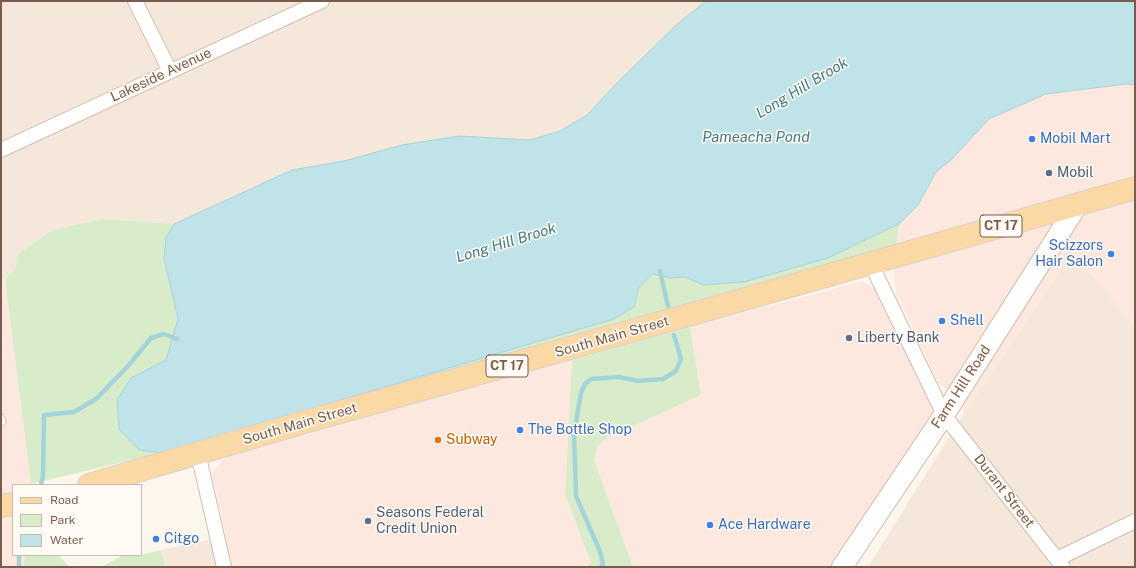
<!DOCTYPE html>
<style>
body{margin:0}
#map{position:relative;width:1136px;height:568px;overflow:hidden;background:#fdf6ec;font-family:"Public Sans",sans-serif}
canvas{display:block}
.frame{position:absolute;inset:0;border:2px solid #7a5c4d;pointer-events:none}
.legend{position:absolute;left:12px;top:484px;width:130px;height:72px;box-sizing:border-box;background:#fffaf3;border:1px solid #cabbb1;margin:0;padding:5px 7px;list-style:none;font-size:12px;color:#7a5c4d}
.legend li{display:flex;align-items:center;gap:8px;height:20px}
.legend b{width:20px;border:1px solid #cabbb1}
</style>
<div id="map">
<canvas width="1136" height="568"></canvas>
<div class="frame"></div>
<ul class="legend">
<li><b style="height:5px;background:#fbd9a5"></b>Road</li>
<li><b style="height:11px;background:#d8ecc9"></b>Park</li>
<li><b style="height:11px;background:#bfe3e8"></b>Water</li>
</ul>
</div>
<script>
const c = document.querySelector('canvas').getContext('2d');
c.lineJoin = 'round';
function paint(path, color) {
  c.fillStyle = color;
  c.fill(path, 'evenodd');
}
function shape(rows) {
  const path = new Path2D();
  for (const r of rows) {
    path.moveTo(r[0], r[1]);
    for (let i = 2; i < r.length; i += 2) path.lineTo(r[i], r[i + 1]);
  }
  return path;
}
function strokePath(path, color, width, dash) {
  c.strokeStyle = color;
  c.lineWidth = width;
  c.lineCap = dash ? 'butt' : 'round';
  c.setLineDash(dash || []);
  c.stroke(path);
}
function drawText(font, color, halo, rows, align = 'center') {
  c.font = font + ' "Public Sans",sans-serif';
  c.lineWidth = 3;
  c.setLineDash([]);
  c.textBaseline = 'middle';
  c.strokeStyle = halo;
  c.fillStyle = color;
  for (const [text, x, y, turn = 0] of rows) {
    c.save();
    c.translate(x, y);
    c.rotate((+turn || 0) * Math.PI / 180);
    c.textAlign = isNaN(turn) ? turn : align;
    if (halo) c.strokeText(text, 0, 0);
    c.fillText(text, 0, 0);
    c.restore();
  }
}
const residential = shape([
 [1,1,706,1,676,25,617,83,587,115,560,131,530,140,500,139,344,161,292,170,174,224,102,219,52,230,19,253,15,269,5,279,1,281],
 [1072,252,1135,325,1135,567,868,567,964,413],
 [226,536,233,567,165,567,161,550]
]);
const commercial = shape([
 [1126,84,1135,85,1135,325,1072,252,964,413,946,389,938,383,896,292,893,267,899,224,918,205,936,172,950,161,989,119,1046,94],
 [5,279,31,484,31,485,13,485,13,555,25,555,23,567,1,567,1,281],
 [863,281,881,294,934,407,932,416,831,567,633,567,594,460,597,446,605,439,701,395,690,327],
 [572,360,565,494,591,564,585,567,233,567,212,474,225,457,377,412,516,372]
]);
const green = shape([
 [102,219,174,224,166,238,164,258,178,319,166,360,131,378,117,400,119,429,139,450,162,453,31,484,5,279,15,269,19,253,52,230],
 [899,224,896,246,298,413,614,319,634,307,638,289,652,274,670,278,685,277,703,285,828,258],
 [690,327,701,395,605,439,597,447,594,460,633,567,585,567,591,563,565,494,572,360],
 [161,550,165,567,101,567,123,555,141,555],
 [25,555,58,555,70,567,23,567]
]);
const water = shape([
 [706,1,1135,1,1135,85,1126,84,1046,94,989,119,950,161,936,172,918,205,899,224,828,258,744,282,703,285,685,277,670,278,652,274,638,289,634,307,614,319,162,453,139,450,119,429,117,400,131,378,166,360,178,319,164,258,166,238,174,224,292,170,344,161,402,145,459,136,530,140,560,131,587,115,617,83,676,25,706,1]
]);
const stream = shape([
 [660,271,668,306],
 [41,485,43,476,44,415,74,412,96,399,128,366,151,338,164,334,177,339],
 [19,555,19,566,20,567],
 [601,567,603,566,601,554,576,496,574,434,581,393,585,384,591,379,619,377,638,381,663,379,676,371,681,359,674,335]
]);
const lane = shape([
 [1,418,2,422]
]);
const street = shape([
 [135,1,170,71],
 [1,150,322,1],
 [871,264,944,415,1063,567],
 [198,453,224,567],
 [1057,559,1135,521]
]);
const secondary = shape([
 [842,567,944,415,1078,204]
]);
const primary = shape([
 [89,485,308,421,710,309,1135,188],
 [1,506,13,504]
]);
const markers = [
 [1032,139,4,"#3f7fe0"],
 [1049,173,4,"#5c6f8a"],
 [1111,254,4,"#3f7fe0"],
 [942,321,4,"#3f7fe0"],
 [849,338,4,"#5c6f8a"],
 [520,430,4,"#3f7fe0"],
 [438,440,4,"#e8710a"],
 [368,521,4,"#5c6f8a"],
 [710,525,4,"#3f7fe0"],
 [156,539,4,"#3f7fe0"]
];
const shields = [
 [1001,226,42],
 [507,366,42]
];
const shieldNames = [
 ["CT 17",1001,226],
 ["CT 17",507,366]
];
const streetNames = [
 ["Lakeside Avenue",161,75,-25],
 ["South Main Street",612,337,-16],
 ["Farm Hill Road",961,387,-57],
 ["South Main Street",300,424,-16],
 ["Durant Street",1004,491,52]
];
const shopNames = [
 ["Mobil Mart",1040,139],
 ["Scizzors",1103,246,"right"],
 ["Hair Salon",1103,262,"right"],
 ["Shell",950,321],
 ["The Bottle Shop",528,430],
 ["Ace Hardware",718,525],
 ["Citgo",164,539]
];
const serviceNames = [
 ["Mobil",1057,173],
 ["Liberty Bank",857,338],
 ["Seasons Federal",376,513],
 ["Credit Union",376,529]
];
const foodNames = [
 ["Subway",446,440]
];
const waterNames = [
 ["Long Hill Brook",802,88,-31],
 ["Pameacha Pond",756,137],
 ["Long Hill Brook",506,243,-17]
];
paint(residential, '#f5e8da');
paint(commercial, '#fde8e0');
paint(green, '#d8ecc9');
paint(water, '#bfe3e8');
strokePath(water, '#a5d3da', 1);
strokePath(stream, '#a5d3da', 4.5);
strokePath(lane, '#d1beb0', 9);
strokePath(street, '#d1beb0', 16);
strokePath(secondary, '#d6c0b0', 22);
strokePath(primary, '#dad1cd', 24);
strokePath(lane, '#fff', 7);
strokePath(street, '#fff', 14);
strokePath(secondary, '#fff', 20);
strokePath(primary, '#fbd9a5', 22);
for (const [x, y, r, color] of markers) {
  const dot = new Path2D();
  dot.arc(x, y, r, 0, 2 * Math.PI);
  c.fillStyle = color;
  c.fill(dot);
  strokePath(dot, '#fffaf3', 1.5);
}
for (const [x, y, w] of shields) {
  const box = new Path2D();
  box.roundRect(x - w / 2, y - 11, w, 22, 3);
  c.fillStyle = '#fffaf3';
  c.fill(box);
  strokePath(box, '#7a5c4d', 1);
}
drawText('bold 13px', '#7a5c4d', null, shieldNames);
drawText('14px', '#7a5c4d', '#fffaf3', streetNames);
drawText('14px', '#366cbe', '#fffaf3', shopNames, 'left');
drawText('14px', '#4e5e75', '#fffaf3', serviceNames, 'left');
drawText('14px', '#c56008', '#fffaf3', foodNames, 'left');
drawText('italic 15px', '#437c86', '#fffaf3', waterNames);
</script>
